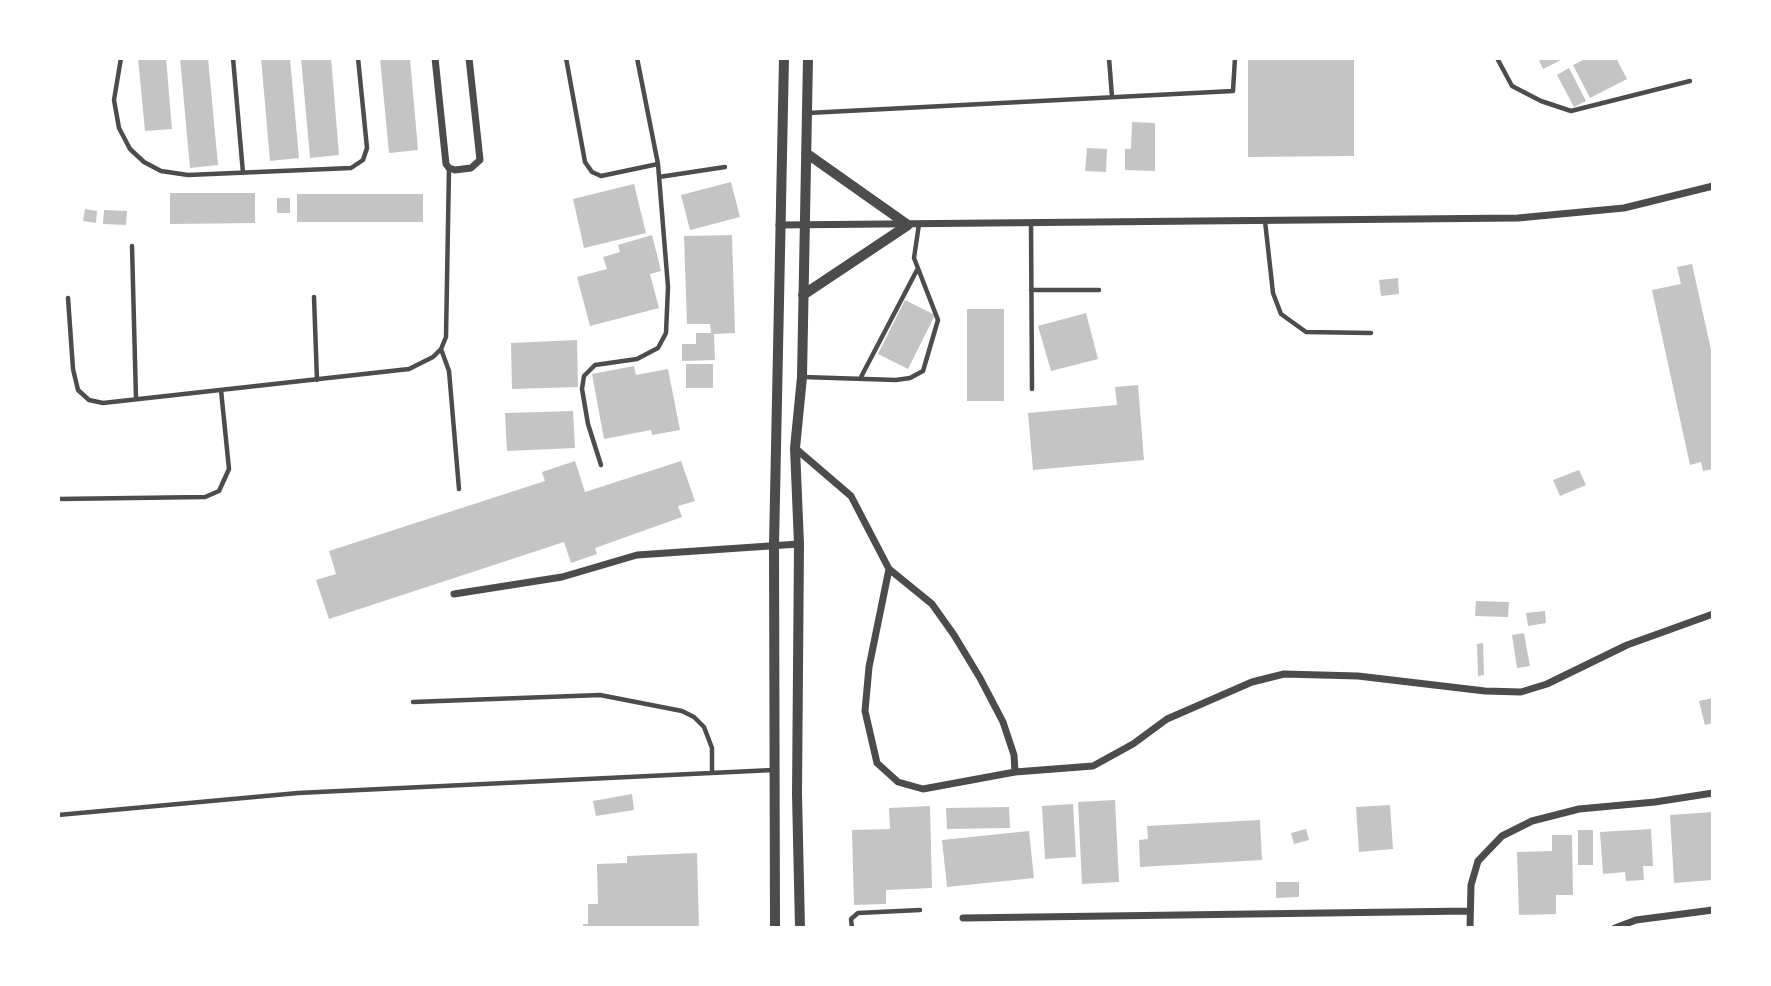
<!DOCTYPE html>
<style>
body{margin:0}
#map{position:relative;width:1771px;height:986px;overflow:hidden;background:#fff;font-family:"Archivo Narrow",sans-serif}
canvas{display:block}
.frame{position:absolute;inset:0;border:60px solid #fff;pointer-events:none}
</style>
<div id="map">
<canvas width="1771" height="986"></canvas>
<div class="frame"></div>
</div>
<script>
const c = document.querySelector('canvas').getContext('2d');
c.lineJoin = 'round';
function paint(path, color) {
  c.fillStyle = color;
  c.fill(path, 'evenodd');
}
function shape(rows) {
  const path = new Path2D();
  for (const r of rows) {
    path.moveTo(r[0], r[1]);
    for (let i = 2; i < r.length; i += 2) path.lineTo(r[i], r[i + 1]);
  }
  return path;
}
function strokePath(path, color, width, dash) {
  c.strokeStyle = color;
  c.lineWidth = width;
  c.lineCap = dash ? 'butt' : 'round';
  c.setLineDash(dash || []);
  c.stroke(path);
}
const building = shape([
 [138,58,166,58,172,129,145,131],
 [180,58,208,58,218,165,190,168],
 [261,58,290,58,299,158,270,161],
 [301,58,331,58,339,155,310,158],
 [380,58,410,58,418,150,389,153],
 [1248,58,1354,58,1354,156,1248,157],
 [1538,58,1565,58,1543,69],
 [1587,58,1616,58,1627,79,1590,98,1573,65],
 [1569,68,1586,101,1574,107,1557,75],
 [1132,122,1155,123,1155,171,1125,170,1125,149,1131,149],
 [1087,148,1107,149,1106,172,1085,171],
 [731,182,740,217,690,230,681,195],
 [634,184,646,233,584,248,573,199],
 [170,193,255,193,255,223,170,224],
 [297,194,423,194,423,222,297,222],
 [277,198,290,198,290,213,277,213],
 [85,209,97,211,96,223,83,221],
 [104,210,127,211,126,225,103,224],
 [652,235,661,271,650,274,659,308,590,326,577,277,607,269,603,257,620,252,618,245],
 [732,235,735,333,714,334,715,360,682,361,682,344,696,344,696,333,711,333,710,324,687,324,684,236],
 [1692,264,1713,359,1713,469,1703,471,1701,462,1690,465,1652,290,1681,284,1677,267],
 [1398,278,1399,294,1381,296,1379,280],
 [905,300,935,315,908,369,878,354],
 [967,309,1004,309,1004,401,967,401],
 [1086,313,1098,359,1051,371,1038,326],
 [577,340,578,387,512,389,511,343],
 [686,364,713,364,713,388,686,388],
 [634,366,636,375,668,369,680,430,652,435,651,430,604,439,592,374],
 [1138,385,1144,460,1033,470,1028,413,1117,405,1115,387],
 [573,411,575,448,507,451,505,413],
 [575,461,585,492,681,461,695,501,678,506,682,517,595,548,597,554,571,563,564,542,329,619,316,580,336,574,329,551,545,481,542,472],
 [1579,470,1586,485,1560,496,1553,480],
 [1476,601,1509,602,1508,617,1475,616],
 [1545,611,1546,623,1528,626,1526,613],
 [1524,633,1530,666,1517,668,1512,635],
 [1483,643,1484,675,1478,676,1477,644],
 [1713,698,1713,723,1705,725,1699,701],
 [632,794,634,810,596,816,593,801],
 [1115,800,1119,882,1082,884,1078,802],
 [1073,804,1076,857,1045,859,1042,806],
 [1390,805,1393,849,1359,852,1356,807],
 [930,806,932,888,886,890,886,904,854,905,852,830,890,829,889,808],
 [1009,807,1010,828,947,829,946,808],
 [1713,812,1713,880,1674,883,1670,815],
 [1260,820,1262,860,1140,867,1139,840,1148,839,1147,826],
 [1306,829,1309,840,1294,844,1291,833],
 [1651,829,1653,866,1643,866,1644,880,1626,881,1625,872,1603,874,1600,832],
 [1578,830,1593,830,1593,865,1578,865],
 [1029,831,1034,878,947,887,942,840],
 [1552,835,1572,835,1573,895,1556,895,1556,914,1519,915,1517,852,1552,851],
 [697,853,699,928,583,928,583,924,588,924,588,904,598,904,597,864,627,863,627,856],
 [1276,882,1299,882,1299,897,1276,898]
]);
const service = shape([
 [121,58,114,100,119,128,130,149,144,162,161,171,188,175,351,168,363,160,367,148,358,58],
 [233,58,243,173],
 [566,58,585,162,592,172,601,176,658,164],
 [1109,58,1112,97],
 [1497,58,1512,86,1541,101,1571,111,1690,81],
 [808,113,1233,91,1235,58],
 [659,177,725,167],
 [1265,221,1273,293,1281,314,1306,332,1371,333],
 [1031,223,1032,389],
 [132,246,136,399],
 [1031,290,1099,290],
 [314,297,317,380],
 [68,298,73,369,78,390,89,400,103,403,409,369,433,357,441,349,446,337,449,168],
 [441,349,449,371,459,489],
 [803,377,896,380,910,378,923,371,938,320,914,258,919,224],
 [861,377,917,270],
 [601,465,588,424,582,389,584,376,595,365,637,359,658,348,666,333,668,287,658,164,637,58],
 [58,499,205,497,219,491,229,469,221,390],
 [413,702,600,695,682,711,694,717,704,727,712,748,712,771],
 [58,815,298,793,773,770],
 [852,928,851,919,858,913,920,910]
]);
const minor = shape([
 [435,58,446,164,449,168,455,170,471,168,480,160,469,58],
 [779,225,1518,218,1624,208,1713,186],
 [795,448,851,496,889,569,932,604,954,635,980,678,1003,722,1014,755,1015,772,1093,766,1133,744,1167,719,1252,682,1284,674,1358,676,1485,691,1521,692,1547,684,1627,645,1713,614],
 [889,569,869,667,865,711,877,763,898,782,923,789,1015,772],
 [454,594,562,577,637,555,799,544],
 [963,918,1469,911],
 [1470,928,1471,885,1478,861,1502,836,1532,821,1579,809,1655,802,1713,793],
 [1615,928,1636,920,1713,910]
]);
const tertiary = shape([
 [803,295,908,225,806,153],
 [775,928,774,545,784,58],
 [800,928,797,794,799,544,795,448,802,377,808,58]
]);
paint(building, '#c4c4c4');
strokePath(service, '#4c4c4c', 4.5);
strokePath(minor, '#4c4c4c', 7);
strokePath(tertiary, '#4c4c4c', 10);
</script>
